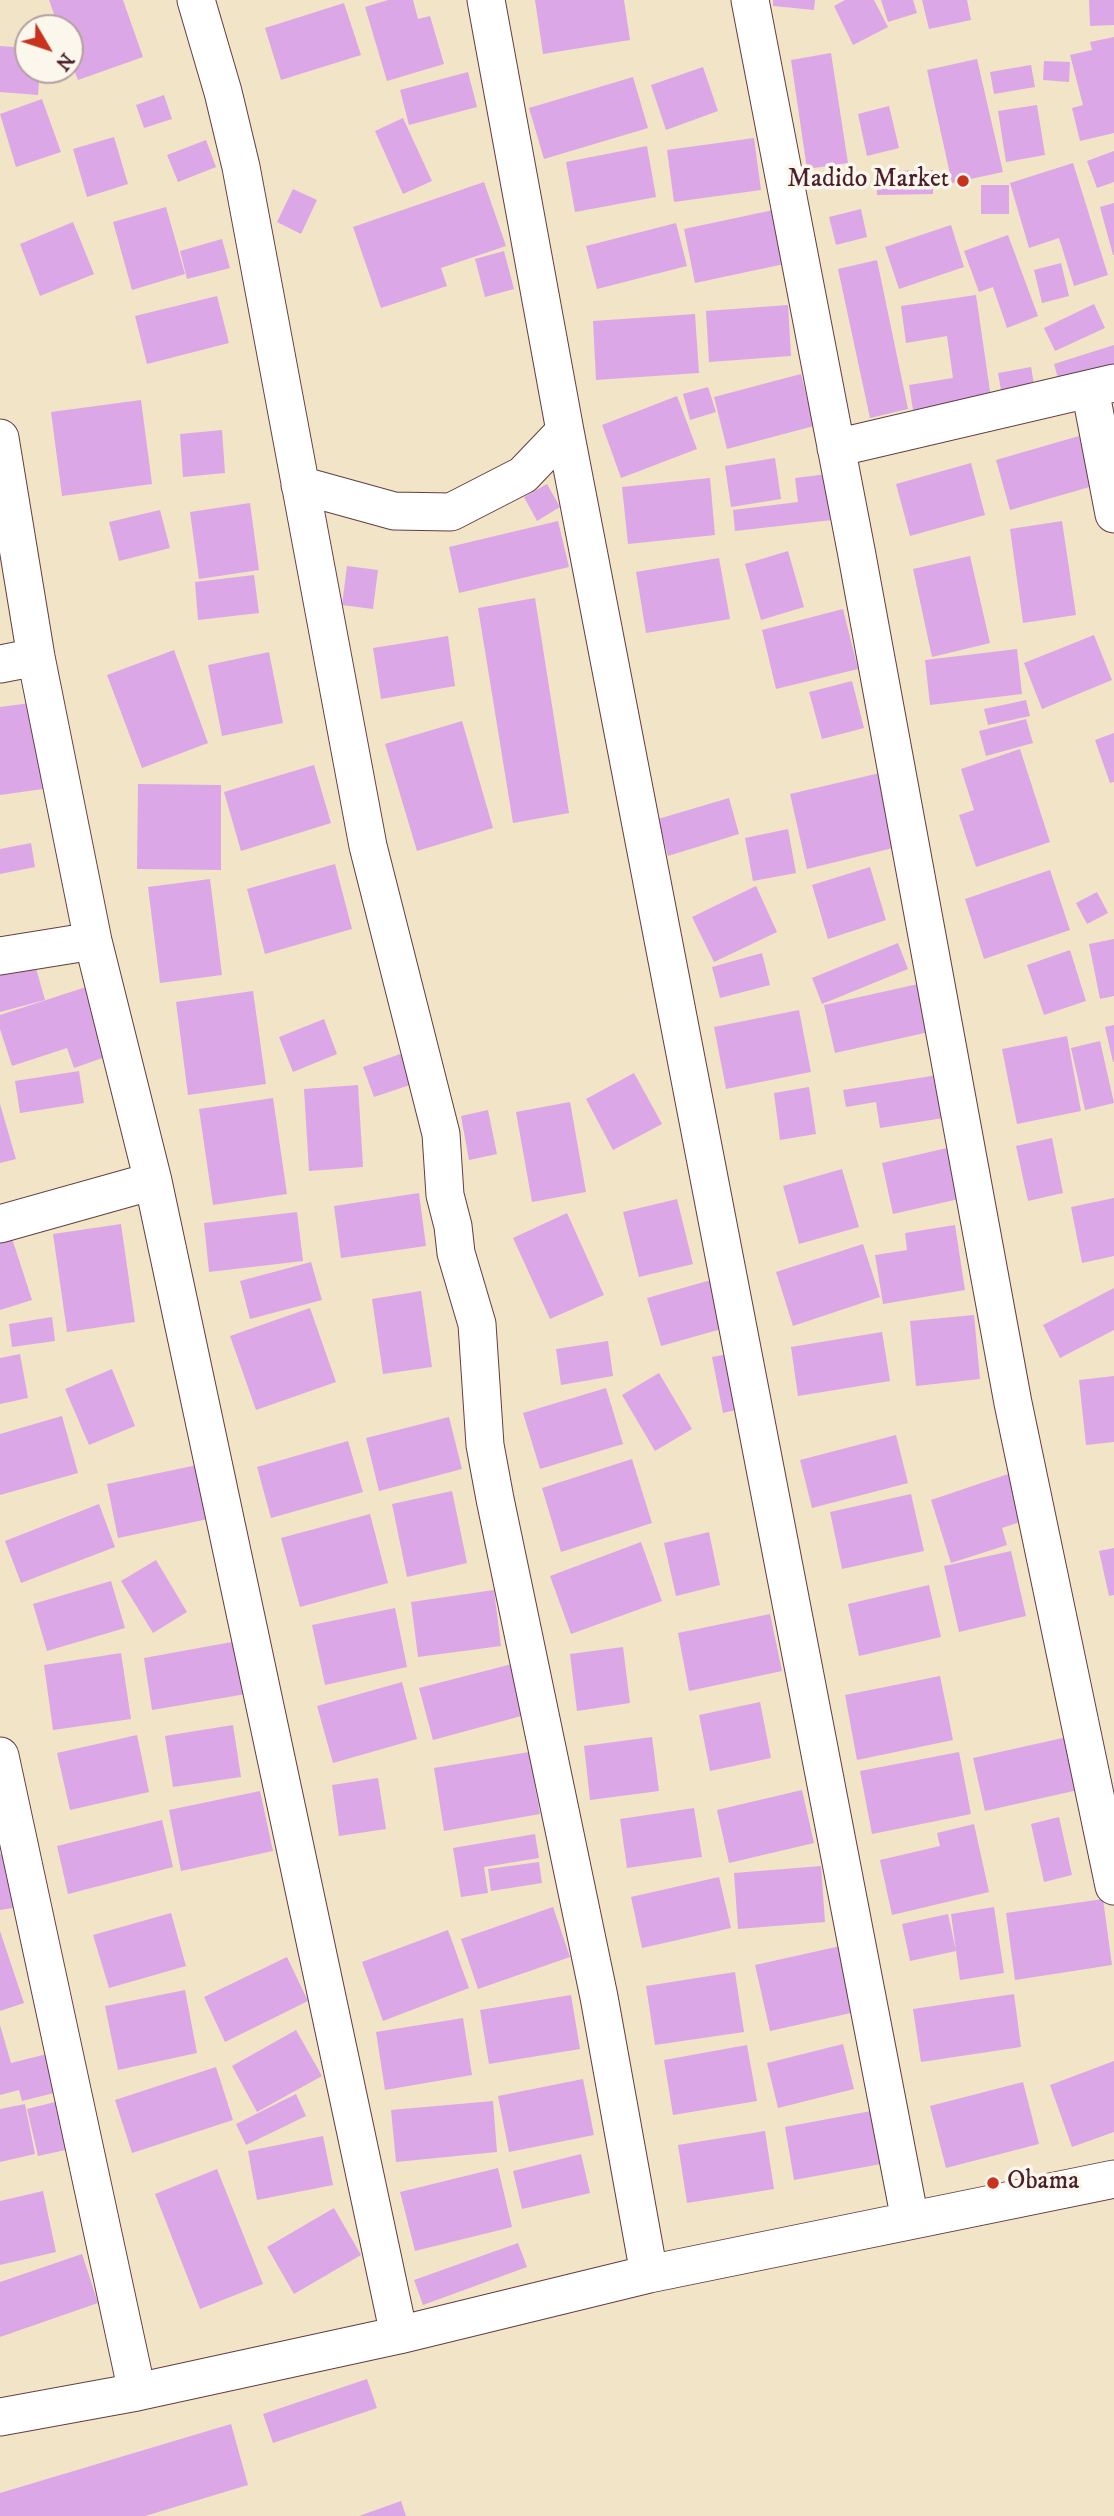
<!DOCTYPE html>
<style>
body{margin:0}
#map{position:relative;width:1114px;height:2516px;overflow:hidden;background:#f2e4c7;font-family:"IM FELL DW Pica",serif}
canvas{display:block}
.north{position:absolute;left:14px;top:14px;width:70px;height:70px;box-sizing:border-box;background:#fbf7ec;border:2px solid #b4a19f;border-radius:50%;rotate:129deg;font-size:19px;font-weight:700;line-height:28px;text-align:center;color:#4a1f2b}
.north::after{content:'';display:block;margin:auto;width:24px;height:32px;background:#c8321e;clip-path:polygon(50% 0,100% 100%,50% 72%,0 100%)}
</style>
<div id="map">
<canvas width="1114" height="2516"></canvas>
<div class="north">N</div>
</div>
<script>
const c = document.querySelector('canvas').getContext('2d');
c.lineJoin = 'round';
function paint(path, color) {
  c.fillStyle = color;
  c.fill(path, 'evenodd');
}
function shape(rows) {
  const path = new Path2D();
  for (const r of rows) {
    path.moveTo(r[0], r[1]);
    for (let i = 2; i < r.length; i += 2) path.lineTo(r[i], r[i + 1]);
  }
  return path;
}
function strokePath(path, color, width, dash) {
  c.strokeStyle = color;
  c.lineWidth = width;
  c.lineCap = dash ? 'butt' : 'round';
  c.setLineDash(dash || []);
  c.stroke(path);
}
function drawText(font, color, halo, rows, align = 'center') {
  c.font = font + ' "IM FELL DW Pica",serif';
  c.lineWidth = 7;
  c.setLineDash([]);
  c.textBaseline = 'middle';
  c.strokeStyle = halo;
  c.fillStyle = color;
  for (const [text, x, y, turn = 0] of rows) {
    c.save();
    c.translate(x, y);
    c.rotate((+turn || 0) * Math.PI / 180);
    c.textAlign = isNaN(turn) ? turn : align;
    if (halo) c.strokeText(text, 0, 0);
    c.fillText(text, 0, 0);
    c.restore();
  }
}
const building = shape([
 [49,0,123,0,143,57,78,80,70,59,70,28,59,28],
 [388,0,413,0,418,19,430,16,444,64,387,81,365,7],
 [535,0,624,0,630,40,543,54],
 [773,0,815,0,814,10,773,6],
 [845,0,874,0,888,27,853,45,834,6],
 [881,0,913,0,917,13,888,22],
 [922,0,967,0,971,20,929,29],
 [1089,0,1114,0,1114,25,1090,26],
 [344,3,361,55,281,80,265,28],
 [1114,37,1114,133,1080,141,1072,108,1083,105,1070,55,1092,50,1090,42],
 [0,46,28,48,28,70,40,70,38,95,0,92],
 [831,53,848,163,807,169,791,60],
 [977,59,1003,172,952,183,927,70],
 [1044,61,1070,62,1069,82,1043,80],
 [1031,65,1035,87,994,94,990,72],
 [703,67,718,111,666,130,651,85],
 [468,72,477,107,409,125,400,90],
 [633,77,648,128,544,159,529,108],
 [164,95,172,119,144,128,136,105],
 [42,99,61,152,16,167,0,114],
 [1037,105,1045,155,1006,162,998,111],
 [889,106,899,148,867,156,858,114],
 [403,118,432,181,403,194,375,131],
 [114,137,128,184,87,197,73,149],
 [754,138,761,190,674,202,667,150],
 [206,140,216,167,178,182,167,155],
 [647,146,656,197,575,212,566,162],
 [1114,151,1114,182,1097,188,1087,161],
 [1073,163,1108,275,1074,286,1059,238,1029,248,1010,183],
 [933,170,933,194,877,195,877,171],
 [484,182,506,246,441,268,447,286,381,308,353,227],
 [981,185,1009,185,1009,214,981,214],
 [293,189,317,200,301,234,277,222],
 [1114,203,1114,255,1113,255,1100,207],
 [166,207,185,274,132,290,113,222],
 [778,209,789,263,695,283,684,229],
 [861,209,867,237,836,245,829,217],
 [73,222,94,274,40,296,20,244],
 [676,223,687,266,597,289,586,246],
 [951,225,964,267,899,289,885,247],
 [1008,235,1038,316,1007,328,993,287,979,292,964,251],
 [222,239,230,268,187,279,180,251],
 [504,251,514,289,485,297,475,259],
 [877,260,908,409,870,418,838,269],
 [1061,263,1069,296,1042,303,1034,270],
 [976,295,991,398,913,410,909,385,953,378,947,336,906,343,901,306],
 [217,296,229,343,147,364,135,316],
 [1094,304,1105,328,1055,351,1044,328],
 [788,305,791,356,709,362,706,311],
 [695,314,699,373,596,380,593,321],
 [1114,345,1114,375,1062,392,1054,364],
 [1031,367,1035,390,1002,396,998,373],
 [801,374,814,426,727,449,714,397],
 [708,387,716,412,690,420,683,394],
 [677,396,697,449,621,478,602,425],
 [141,400,152,484,62,496,51,412],
 [222,430,225,473,183,477,180,434],
 [1079,436,1093,486,1010,510,996,460],
 [775,458,781,499,731,507,725,466],
 [971,463,985,515,910,536,896,484],
 [836,473,841,519,735,531,733,510,798,502,795,478],
 [710,478,715,535,628,544,622,487],
 [547,484,560,507,537,521,524,497],
 [250,503,259,570,199,579,190,512],
 [160,510,170,548,119,561,109,522],
 [558,521,569,567,459,593,449,547],
 [1062,521,1076,615,1023,623,1010,529],
 [788,551,804,607,761,620,745,564],
 [970,556,990,643,932,657,913,569],
 [719,558,730,619,646,633,636,572],
 [347,566,378,570,373,609,342,605],
 [254,575,259,613,198,620,195,582],
 [535,598,569,813,513,823,478,608],
 [843,609,858,669,776,689,762,630],
 [1094,635,1112,680,1042,709,1024,663],
 [448,636,455,686,381,699,373,648],
 [1017,649,1022,694,930,705,925,660],
 [174,650,208,743,142,768,107,675],
 [269,652,283,723,222,736,208,665],
 [852,681,864,728,822,739,809,692],
 [1026,700,1030,716,988,725,984,709],
 [30,703,43,789,0,795,0,707],
 [1026,719,1033,743,986,756,979,731],
 [462,721,493,828,417,851,385,744],
 [1114,733,1114,782,1110,783,1095,740],
 [1020,749,1050,842,976,867,959,815,974,810,961,769],
 [314,765,331,823,241,851,224,792],
 [880,773,897,847,807,869,790,794],
 [138,784,221,785,221,870,137,869],
 [729,798,739,834,668,856,658,819],
 [788,829,796,873,753,881,745,838],
 [31,843,35,867,0,874,0,849],
 [335,864,352,929,265,954,247,889],
 [870,867,886,920,828,939,812,885],
 [1050,870,1070,930,984,959,965,899],
 [210,879,222,975,160,983,148,887],
 [756,886,777,932,714,962,692,917],
 [1097,892,1108,913,1087,924,1076,903],
 [1114,939,1114,996,1100,999,1089,944],
 [898,943,908,969,822,1004,812,978],
 [1070,950,1086,1001,1044,1015,1027,965],
 [762,953,770,985,720,998,712,967],
 [32,954,45,1000,0,1012,0,963],
 [918,984,929,1032,835,1053,824,1005],
 [86,987,108,1056,74,1068,67,1048,12,1066,0,1029,0,1015],
 [253,991,266,1084,188,1095,176,1002],
 [799,1010,811,1072,726,1089,714,1027],
 [324,1019,337,1054,293,1072,279,1037],
 [1114,1025,1114,1062,1113,1062,1105,1027],
 [1067,1036,1081,1111,1017,1124,1002,1049],
 [1100,1041,1114,1103,1085,1110,1071,1048],
 [406,1052,416,1083,374,1097,363,1067],
 [79,1071,84,1103,20,1113,15,1081],
 [634,1073,662,1124,613,1150,586,1099],
 [944,1074,950,1117,880,1128,876,1102,846,1107,843,1090],
 [358,1085,363,1167,309,1171,304,1089],
 [809,1087,816,1134,780,1140,774,1093],
 [273,1098,287,1194,213,1205,199,1109],
 [570,1102,586,1192,532,1202,516,1112],
 [0,1104,16,1159,0,1163],
 [488,1110,497,1154,469,1160,461,1116],
 [1052,1138,1063,1193,1028,1201,1016,1146],
 [960,1145,972,1196,893,1214,882,1163],
 [842,1169,859,1227,799,1244,783,1186],
 [419,1193,426,1246,341,1258,334,1206],
 [1114,1198,1114,1256,1082,1263,1071,1207],
 [677,1199,693,1264,639,1277,623,1212],
 [297,1212,303,1261,209,1272,204,1223],
 [567,1213,604,1295,550,1319,513,1238],
 [121,1224,135,1322,67,1332,53,1234],
 [955,1225,965,1290,883,1304,875,1255,907,1250,905,1233],
 [9,1229,32,1300,0,1310,0,1232],
 [863,1244,880,1297,793,1326,776,1272],
 [311,1262,322,1300,250,1319,240,1281],
 [711,1280,725,1328,661,1346,647,1298],
 [1114,1288,1114,1330,1060,1358,1043,1325],
 [421,1291,432,1367,383,1374,372,1299],
 [310,1308,336,1382,256,1410,230,1336],
 [974,1315,980,1379,916,1386,910,1321],
 [52,1317,55,1341,12,1347,9,1324],
 [882,1332,890,1381,798,1396,791,1347],
 [608,1341,613,1376,561,1385,556,1349],
 [734,1353,744,1408,723,1413,712,1357],
 [20,1354,28,1398,0,1404,0,1358],
 [112,1369,135,1426,89,1445,65,1389],
 [659,1373,692,1429,655,1451,622,1395],
 [1114,1376,1114,1442,1086,1445,1079,1380],
 [606,1388,623,1444,540,1469,523,1413],
 [62,1416,78,1473,0,1495,0,1434],
 [449,1417,462,1469,379,1491,366,1438],
 [896,1435,908,1483,812,1508,800,1460],
 [348,1441,363,1492,271,1518,257,1467],
 [632,1459,652,1523,561,1552,542,1488],
 [197,1465,208,1519,118,1538,107,1484],
 [1014,1472,1029,1519,1002,1528,1007,1545,951,1563,931,1500],
 [452,1491,467,1563,407,1577,392,1504],
 [911,1494,924,1551,842,1569,830,1512],
 [99,1504,115,1547,21,1583,5,1541],
 [370,1514,388,1583,300,1607,281,1538],
 [709,1532,720,1585,676,1596,664,1543],
 [641,1542,662,1601,571,1634,550,1576],
 [1114,1548,1114,1595,1109,1596,1099,1551],
 [1011,1551,1026,1616,959,1632,944,1566],
 [156,1560,187,1612,153,1633,121,1581],
 [111,1581,125,1628,47,1651,33,1604],
 [929,1585,941,1637,859,1656,848,1604],
 [494,1590,501,1646,418,1657,411,1602],
 [395,1608,407,1667,325,1685,312,1625],
 [770,1614,782,1671,689,1691,678,1633],
 [243,1640,252,1693,152,1710,144,1658],
 [623,1647,630,1703,577,1711,570,1654],
 [121,1653,131,1719,53,1730,44,1665],
 [512,1664,525,1715,433,1740,419,1688],
 [940,1676,953,1740,857,1760,845,1695],
 [402,1682,417,1739,333,1763,317,1706],
 [760,1702,771,1758,710,1771,699,1715],
 [233,1725,241,1777,173,1787,165,1736],
 [137,1735,149,1792,70,1810,57,1753],
 [652,1737,659,1791,590,1800,584,1746],
 [1067,1737,1078,1790,985,1811,973,1758],
 [529,1752,540,1814,444,1831,434,1768],
 [959,1752,971,1814,872,1834,860,1771],
 [378,1778,386,1829,339,1836,332,1785],
 [802,1790,814,1843,729,1863,717,1810],
 [260,1791,273,1851,181,1871,169,1810],
 [694,1808,702,1857,627,1868,620,1819],
 [1059,1817,1072,1875,1044,1882,1031,1824],
 [162,1820,173,1867,68,1894,57,1846],
 [974,1824,989,1892,892,1915,880,1860,940,1846,937,1833],
 [535,1834,539,1858,484,1867,488,1893,461,1897,453,1848],
 [10,1853,19,1907,0,1910,0,1854],
 [539,1862,542,1883,491,1891,488,1869],
 [821,1866,825,1922,738,1929,734,1873],
 [719,1877,731,1928,642,1948,631,1897],
 [1103,1899,1112,1965,1015,1980,1006,1913],
 [553,1907,570,1957,478,1989,461,1939],
 [994,1907,1004,1973,960,1980,951,1914],
 [171,1913,186,1966,109,1988,93,1935],
 [948,1914,956,1951,910,1961,902,1924],
 [448,1930,469,1988,383,2021,362,1962],
 [0,1931,24,2003,0,2011],
 [845,1945,860,2011,770,2031,755,1965],
 [287,1957,308,2001,225,2042,204,1997],
 [735,1972,744,2032,655,2045,646,1986],
 [185,1990,197,2053,118,2070,105,2006],
 [1014,1994,1021,2047,921,2062,913,2009],
 [571,1995,580,2049,489,2064,480,2010],
 [463,2018,472,2075,385,2090,376,2032],
 [0,2025,11,2063,51,2053,62,2091,22,2101,19,2090,0,2095],
 [296,2030,322,2076,257,2112,232,2066],
 [843,2044,854,2089,778,2108,767,2063],
 [747,2045,757,2101,673,2115,664,2060],
 [1114,2061,1114,2132,1072,2147,1050,2085],
 [216,2067,233,2120,132,2153,115,2100],
 [583,2079,594,2135,509,2152,498,2096],
 [1023,2082,1039,2144,946,2168,930,2106],
 [296,2094,306,2116,246,2145,236,2124],
 [59,2101,70,2149,38,2156,27,2109],
 [493,2101,497,2152,396,2162,391,2110],
 [25,2104,35,2154,0,2162,0,2109],
 [871,2111,881,2164,794,2180,785,2127],
 [765,2131,774,2189,687,2203,678,2145],
 [323,2136,333,2185,257,2200,248,2151],
 [581,2154,590,2193,522,2209,513,2171],
 [498,2168,512,2227,415,2251,400,2192],
 [217,2169,263,2284,200,2309,155,2194],
 [43,2191,56,2252,0,2265,0,2201],
 [334,2208,361,2255,294,2294,267,2247],
 [518,2243,527,2267,423,2305,414,2280],
 [82,2254,98,2303,0,2337,0,2282],
 [367,2379,377,2408,273,2443,263,2414],
 [231,2424,248,2485,145,2516,0,2516,0,2493],
 [401,2501,406,2516,359,2516]
]);
const street = shape([
 [196,0,223,92,241,167,368,846,441,1134,445,1195,453,1226,456,1253,477,1324,485,1445,495,1499,599,1997,649,2274],
 [486,0,565,431,910,2220],
 [750,0,856,550,1013,1403,1114,1886],
 [1090,389,1114,514],
 [0,438,36,657,93,941,153,1181,399,2335],
 [836,448,1114,383],
 [300,485,394,511,451,512,523,475,565,431],
 [0,664,36,657],
 [0,956,93,941],
 [0,1224,153,1181],
 [0,1756,137,2392],
 [0,2417,137,2392,399,2335,649,2274,1114,2179]
]);
const markers = [
 [963,181,7,"#c8321e"],
 [993,2183,7,"#c8321e"]
];
const poiNames = [
 ["Madido Market",949,181],
 ["Obama",1007,2183,"left"]
];
paint(building, '#dca7e7');
strokePath(street, '#633d42', 39);
strokePath(street, '#fff', 37);
for (const [x, y, r, color] of markers) {
  const dot = new Path2D();
  dot.arc(x, y, r, 0, 2 * Math.PI);
  c.fillStyle = color;
  c.fill(dot);
  strokePath(dot, '#fbf7ec', 2.5);
}
drawText('26px', '#4a1f2b', '#fbf7ec', poiNames, 'right');
</script>
